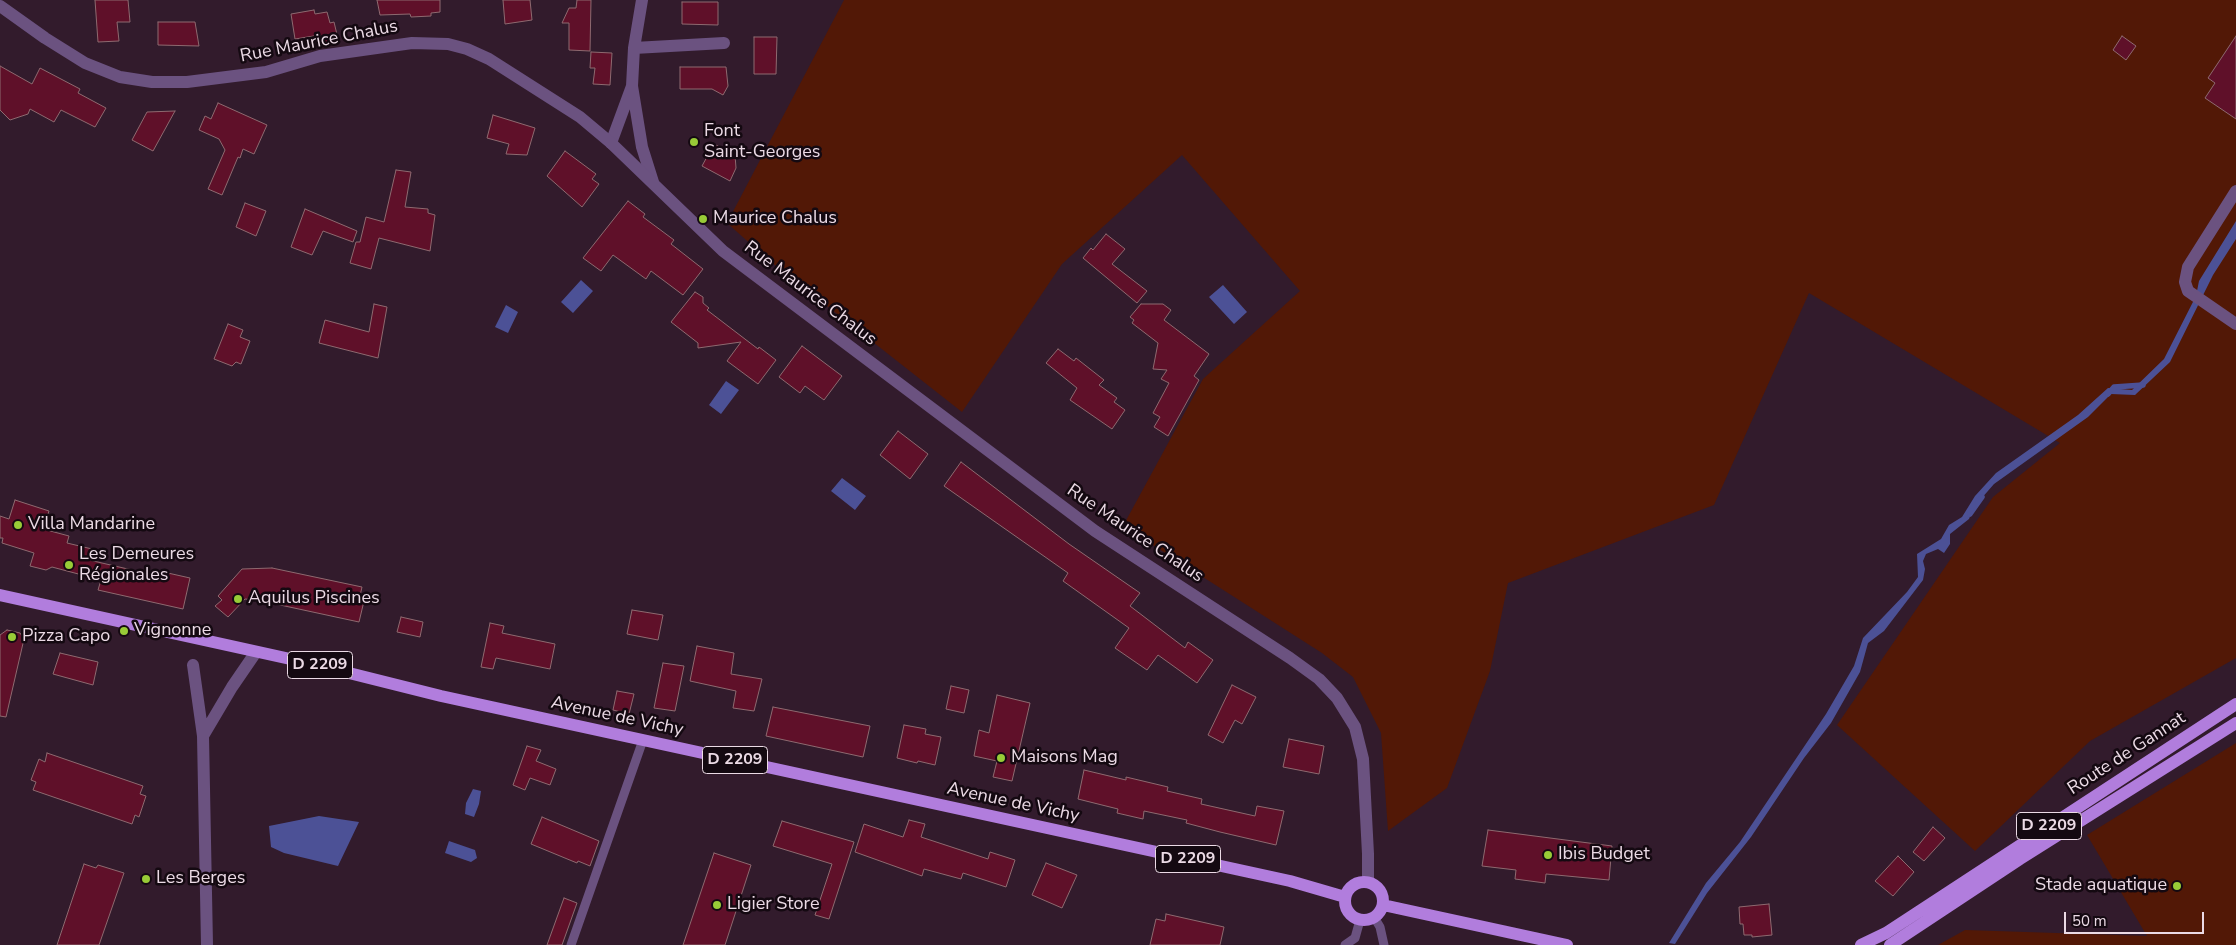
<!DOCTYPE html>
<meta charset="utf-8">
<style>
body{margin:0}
#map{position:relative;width:2236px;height:945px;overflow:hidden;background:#321b2c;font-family:"Nunito Sans",sans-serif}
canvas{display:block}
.scale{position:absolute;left:2064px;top:912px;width:140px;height:22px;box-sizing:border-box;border:2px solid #ebdae5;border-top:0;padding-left:6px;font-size:15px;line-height:18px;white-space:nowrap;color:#ebdae5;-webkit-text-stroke:4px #140911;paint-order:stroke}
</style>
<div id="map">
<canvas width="2236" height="945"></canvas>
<div class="scale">50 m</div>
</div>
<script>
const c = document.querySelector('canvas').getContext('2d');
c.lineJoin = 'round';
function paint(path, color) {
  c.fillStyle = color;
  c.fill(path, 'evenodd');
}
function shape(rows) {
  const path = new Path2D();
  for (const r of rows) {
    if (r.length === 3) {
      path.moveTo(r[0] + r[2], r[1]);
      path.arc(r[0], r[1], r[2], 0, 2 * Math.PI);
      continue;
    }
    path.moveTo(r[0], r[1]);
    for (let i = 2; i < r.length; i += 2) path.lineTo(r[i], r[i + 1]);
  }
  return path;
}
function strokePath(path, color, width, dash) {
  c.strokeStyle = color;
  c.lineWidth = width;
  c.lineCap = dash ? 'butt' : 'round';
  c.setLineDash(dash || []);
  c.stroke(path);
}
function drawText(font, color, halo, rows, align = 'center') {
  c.font = font + ' "Nunito Sans",sans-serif';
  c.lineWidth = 5;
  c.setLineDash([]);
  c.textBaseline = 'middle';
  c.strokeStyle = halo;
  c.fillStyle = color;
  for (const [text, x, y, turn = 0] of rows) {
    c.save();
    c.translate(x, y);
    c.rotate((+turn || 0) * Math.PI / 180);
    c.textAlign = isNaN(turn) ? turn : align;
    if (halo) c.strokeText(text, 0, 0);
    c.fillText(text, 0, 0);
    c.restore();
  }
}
const green = shape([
 [844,0,2236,0,2236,658,2090,741,1975,851,1837,725,1993,497,2060,443,1809,293,1714,505,1508,583,1490,671,1447,788,1388,831,1381,733,1353,677,1322,653,1123,526,1203,379,1300,291,1182,155,1062,264,962,412,771,262,727,223],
 [2236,743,2236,945,1938,945,1965,930,2147,936,2087,835]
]);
const water = shape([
 [2236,221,2236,239,2213,275,2170,362,2135,395,2111,394,2088,417,1994,484,1974,507,1969,519,1950,534,1950,544,1944,553,1938,549,1926,554,1923,561,1925,569,1923,580,1884,631,1868,643,1860,672,1831,723,1804,758,1751,837,1707,893,1675,944,1669,943,1706,883,1740,842,1826,714,1854,666,1863,638,1907,592,1918,577,1917,554,1941,539,1949,525,1962,517,1975,496,1996,473,2078,415,2108,388,2132,390,2164,359,2196,296,2199,281],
 [581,280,593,291,573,313,561,302],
 [1223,285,1247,312,1234,324,1209,297],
 [506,305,518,312,508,333,495,327],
 [726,381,739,390,721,414,709,405],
 [842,478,866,496,855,510,831,491],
 [473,789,481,791,479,804,474,817,465,814,466,803],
 [319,816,359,822,338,866,284,853,271,847,269,826],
 [449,841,475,850,477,858,471,862,445,853]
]);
const stream = shape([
 [2108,394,2114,387,2143,385],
 [1970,514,1982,497]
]);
const building = shape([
 [95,0,128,0,130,22,117,22,119,41,98,42,95,0],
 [377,0,440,0,440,12,431,13,431,16,411,17,410,14,380,15,377,0],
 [503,0,530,0,532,20,505,24,503,0],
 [577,0,591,0,590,51,569,50,569,23,562,23,569,8,576,8,577,0],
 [682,2,718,2,718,25,682,24,682,2],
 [314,10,315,14,327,12,330,23,334,22,339,43,322,46,320,35,295,39,291,14,314,10],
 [158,22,195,22,199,46,158,45,158,22],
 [2122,36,2136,46,2126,60,2113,50,2122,36],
 [2236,36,2236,119,2205,98,2215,83,2208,78,2236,36],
 [754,37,777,37,776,74,754,74,754,37],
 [591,52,612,53,610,85,593,84,595,68,590,68,591,52],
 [0,66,32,84,40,68,80,89,78,93,106,108,95,127,61,110,54,122,30,109,28,114,10,120,0,110,0,66],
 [680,67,726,67,728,86,723,95,712,89,680,89,680,67],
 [218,103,267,125,254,154,243,149,240,158,238,157,222,195,208,189,225,150,219,139,199,130,205,116,211,119,218,103],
 [175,111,153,151,132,140,147,112,175,111],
 [493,115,535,128,527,155,506,154,509,144,487,138,493,115],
 [714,144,735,155,736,168,730,181,702,166,714,144],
 [565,151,596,174,592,179,599,184,582,207,547,176,565,151],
 [396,170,411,172,405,207,428,209,428,213,435,215,430,251,379,238,371,269,350,263,356,242,360,242,366,217,384,222,396,170],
 [628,201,645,214,643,217,674,240,671,244,703,269,683,295,651,271,646,279,613,255,601,271,583,258,628,201],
 [245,203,266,211,256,236,236,227,245,203],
 [305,209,357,231,353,242,323,231,312,255,291,247,305,209],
 [1106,234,1125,249,1112,264,1147,291,1137,303,1083,258,1091,248,1093,250,1106,234],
 [695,292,703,297,703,303,709,308,707,310,758,349,759,347,776,360,758,384,727,361,741,342,698,348,698,343,671,322,695,292],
 [374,304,387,307,378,358,319,343,325,320,369,332,374,304],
 [1141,304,1163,304,1171,310,1164,320,1209,354,1194,376,1199,380,1168,436,1154,427,1160,417,1153,413,1169,383,1161,379,1167,370,1153,369,1158,343,1132,323,1134,320,1130,317,1141,304],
 [228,324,243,330,240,337,250,341,241,364,236,362,232,366,214,359,228,324],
 [802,346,842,376,824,400,805,386,800,393,779,377,802,346],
 [1058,349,1074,361,1076,358,1104,380,1099,385,1117,398,1114,402,1125,410,1112,429,1070,400,1077,388,1046,363,1058,349],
 [898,431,928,454,910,479,880,455,898,431],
 [961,462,1069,544,1140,593,1130,606,1185,648,1188,642,1213,660,1197,683,1158,655,1147,670,1115,648,1129,628,1063,581,1068,573,944,486,961,462],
 [15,500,49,511,43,529,69,536,67,543,92,549,89,560,158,576,159,571,190,578,183,609,98,590,101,580,52,567,46,570,30,566,34,553,2,543,3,538,0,538,0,516,9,519,15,500],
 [272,568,362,587,359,600,364,601,359,622,257,600,245,599,228,617,215,606,222,600,218,596,242,569,272,568],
 [632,610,663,615,658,640,627,634,632,610],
 [401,617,423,622,420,637,397,632,401,617],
 [490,623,504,626,502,633,555,644,550,669,496,658,493,669,481,667,490,623],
 [7,630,20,633,24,639,6,717,0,716,0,635,7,630],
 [697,646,734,653,731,674,762,679,754,711,733,708,736,691,690,681,697,646],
 [60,653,98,662,93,685,53,674,60,653],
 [663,663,684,666,675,711,654,708,663,663],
 [1232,685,1256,697,1242,724,1235,720,1223,743,1208,735,1232,685],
 [951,686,969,690,964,713,946,709,951,686],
 [617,691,634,694,629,714,613,710,617,691],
 [997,695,1030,703,1012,781,993,777,997,761,974,756,979,730,989,733,997,695],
 [773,707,870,726,863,757,766,736,773,707],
 [904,725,926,729,925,734,941,737,935,765,918,761,917,763,897,758,904,725],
 [1289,739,1324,746,1319,774,1283,767,1289,739],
 [527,746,541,750,536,761,556,769,550,785,530,778,525,790,513,785,527,746],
 [47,753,143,786,140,794,146,796,139,817,135,815,132,824,33,790,36,782,31,780,39,759,45,762,47,753],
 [1084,770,1126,780,1126,777,1168,787,1167,791,1202,799,1201,804,1255,816,1257,806,1284,811,1276,845,1220,832,1186,823,1187,820,1144,811,1143,819,1117,813,1118,809,1078,799,1084,770],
 [542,817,599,841,590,866,578,861,577,863,531,844,542,817],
 [909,820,925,824,921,837,988,859,990,852,1015,860,1006,887,963,873,961,879,924,869,922,876,855,852,864,824,903,837,909,820],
 [782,821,854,842,829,919,815,915,832,864,773,846,782,821],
 [1933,827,1945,838,1924,861,1913,852,1933,827],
 [1488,830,1612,846,1609,880,1546,874,1545,883,1515,879,1516,870,1482,866,1488,830],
 [714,853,751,865,725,945,683,945,714,853],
 [1898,856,1914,872,1893,896,1875,881,1898,856],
 [1046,863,1077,875,1062,908,1032,895,1046,863],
 [84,864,96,868,98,865,124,873,99,945,57,945,84,864],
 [564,898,577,903,562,945,547,945,564,898],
 [1769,904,1772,935,1752,937,1752,935,1744,935,1743,924,1740,924,1739,907,1769,904],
 [1166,914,1224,927,1220,945,1150,945,1156,919,1165,921,1166,914]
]);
const service = shape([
 [1374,917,1380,927,1384,945],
 [571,945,643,740],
 [1345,945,1355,938,1360,920]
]);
const minor = shape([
 [642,0,634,48,632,86,642,147,653,182],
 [634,48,724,43],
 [611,143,632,86],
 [2236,191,2188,267,2185,282,2188,291,2236,324],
 [193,665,203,736,207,945],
 [203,736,232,687,256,652]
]);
const tertiary = shape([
 [0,6,45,38,85,63,120,77,152,82,187,82,266,72,320,56,412,43,448,44,467,49,489,59,580,117,611,143,723,251,1095,531,1290,658,1319,679,1337,698,1355,727,1363,759,1368,854,1368,882]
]);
const primary = shape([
 [0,595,313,664,441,696,1290,881,1345,897],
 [1364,901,19],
 [1383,905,1567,945],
 [1861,945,1886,933,2236,704],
 [1890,945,2020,859,2236,723]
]);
const markers = [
 [694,142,5,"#98cb37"],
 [703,219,5,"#98cb37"],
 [18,525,5,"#98cb37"],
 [69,565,5,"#98cb37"],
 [238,599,5,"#98cb37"],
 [124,631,5,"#98cb37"],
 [12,637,5,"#98cb37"],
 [1001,758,5,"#98cb37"],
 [1548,855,5,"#98cb37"],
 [146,879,5,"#98cb37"],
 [2177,886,5,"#98cb37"],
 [717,905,5,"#98cb37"]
];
const shields = [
 [320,665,65],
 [735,760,65],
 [2049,826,65],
 [1188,859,65]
];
const shieldNames = [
 ["D 2209",320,665],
 ["D 2209",735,760],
 ["D 2209",2049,826],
 ["D 2209",1188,859]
];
const streetNames = [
 ["Rue Maurice Chalus",319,42,-11],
 ["Rue Maurice Chalus",810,294,37],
 ["Rue Maurice Chalus",1135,534,34],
 ["Avenue de Vichy",617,717,12],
 ["Route de Gannat",2127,754,-33],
 ["Avenue de Vichy",1013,803,12]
];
const poiNames = [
 ["Font",704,132],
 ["Saint-Georges",704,153],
 ["Maurice Chalus",713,219],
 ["Villa Mandarine",28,525],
 ["Les Demeures",79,555],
 ["Régionales",79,576],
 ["Aquilus Piscines",248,599],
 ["Vignonne",134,631],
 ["Pizza Capo",22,637],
 ["Maisons Mag",1011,758],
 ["Ibis Budget",1558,855],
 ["Les Berges",156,879],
 ["Stade aquatique",2167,886,"right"],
 ["Ligier Store",727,905]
];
paint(green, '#521806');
paint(water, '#4c5196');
strokePath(stream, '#4c5196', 5.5);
paint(building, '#5f1029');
strokePath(building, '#8e6a70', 1);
strokePath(service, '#6b5280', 9);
strokePath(minor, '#6b5280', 12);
strokePath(tertiary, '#6b5280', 12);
strokePath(primary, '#b17ddd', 12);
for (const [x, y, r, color] of markers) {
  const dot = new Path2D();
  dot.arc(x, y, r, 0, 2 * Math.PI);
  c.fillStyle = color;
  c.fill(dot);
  strokePath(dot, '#140911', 2);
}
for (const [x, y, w] of shields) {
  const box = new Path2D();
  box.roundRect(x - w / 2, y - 13.5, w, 27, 4);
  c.fillStyle = '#140911';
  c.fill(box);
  strokePath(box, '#ebdae5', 1);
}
drawText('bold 16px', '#ebdae5', null, shieldNames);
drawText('18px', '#ebdae5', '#140911', streetNames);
drawText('18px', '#ebdae5', '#140911', poiNames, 'left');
</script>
